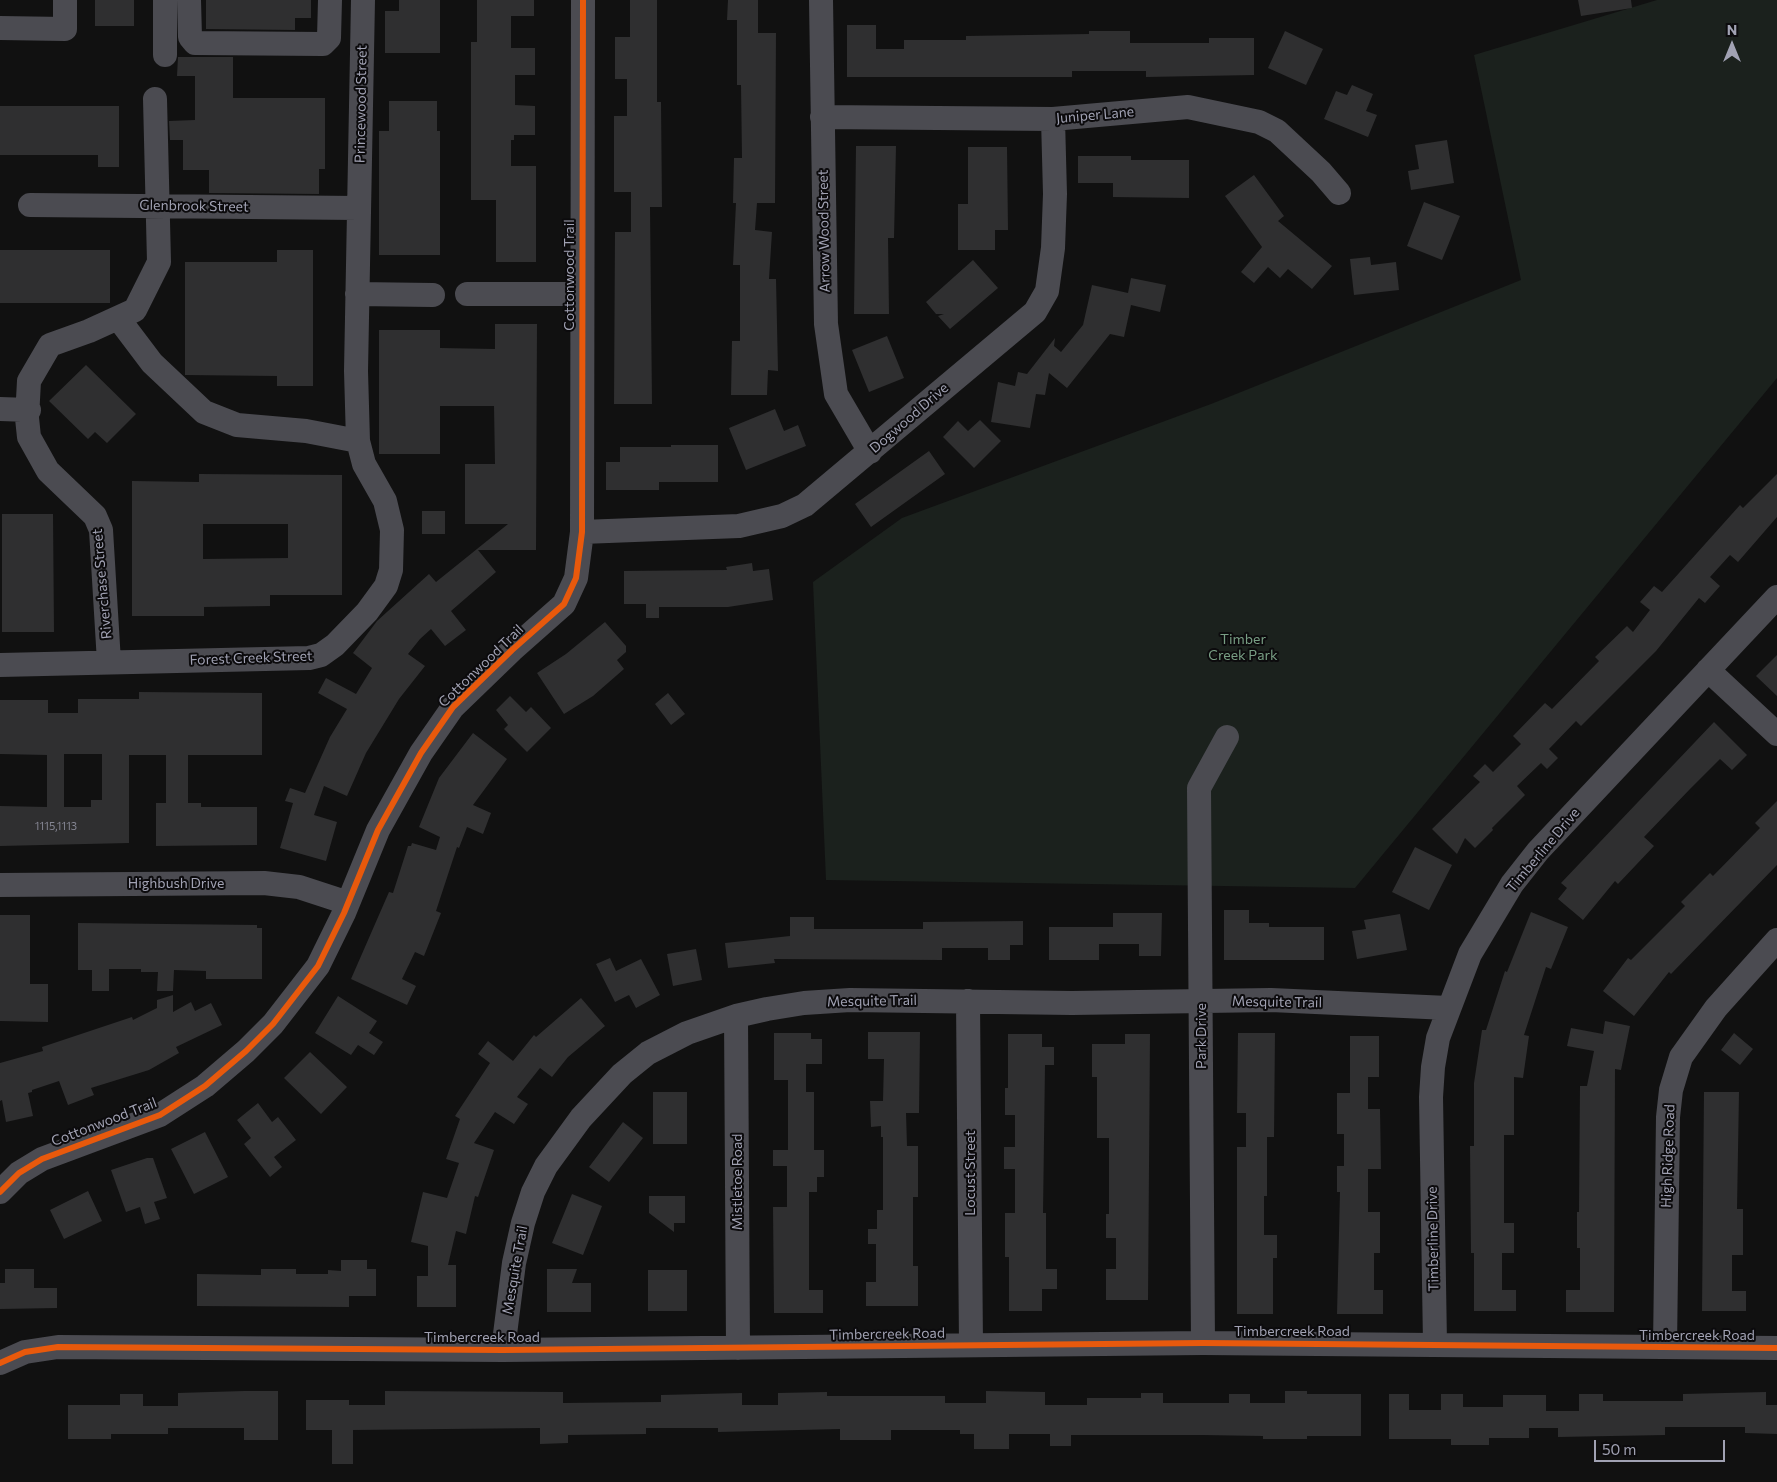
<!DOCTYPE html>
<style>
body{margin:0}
#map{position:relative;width:1777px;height:1482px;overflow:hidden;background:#111;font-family:Commissioner,sans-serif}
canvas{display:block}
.north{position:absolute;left:1707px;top:20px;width:50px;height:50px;-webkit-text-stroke:4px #0c0b0d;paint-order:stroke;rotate:0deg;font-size:14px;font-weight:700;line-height:20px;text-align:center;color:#a1a2b3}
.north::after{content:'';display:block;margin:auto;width:18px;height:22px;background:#a1a2b3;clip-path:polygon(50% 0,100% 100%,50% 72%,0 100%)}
.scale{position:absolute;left:1594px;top:1440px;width:131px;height:22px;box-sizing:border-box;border:2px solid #a1a2b3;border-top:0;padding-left:6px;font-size:15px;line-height:18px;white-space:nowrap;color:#a1a2b3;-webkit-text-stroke:4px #0c0b0d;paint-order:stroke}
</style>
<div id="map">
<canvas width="1777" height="1482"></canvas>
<div class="north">N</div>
<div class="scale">50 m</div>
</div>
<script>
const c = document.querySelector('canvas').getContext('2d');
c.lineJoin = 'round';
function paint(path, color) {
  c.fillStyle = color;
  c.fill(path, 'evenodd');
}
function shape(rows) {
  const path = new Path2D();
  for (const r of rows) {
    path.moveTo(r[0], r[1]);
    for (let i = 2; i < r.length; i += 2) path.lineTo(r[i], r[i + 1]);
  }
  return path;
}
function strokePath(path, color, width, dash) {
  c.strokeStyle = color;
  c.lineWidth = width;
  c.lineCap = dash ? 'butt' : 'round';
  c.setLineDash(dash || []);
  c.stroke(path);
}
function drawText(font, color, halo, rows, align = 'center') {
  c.font = font + ' Commissioner,sans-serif';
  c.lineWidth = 4;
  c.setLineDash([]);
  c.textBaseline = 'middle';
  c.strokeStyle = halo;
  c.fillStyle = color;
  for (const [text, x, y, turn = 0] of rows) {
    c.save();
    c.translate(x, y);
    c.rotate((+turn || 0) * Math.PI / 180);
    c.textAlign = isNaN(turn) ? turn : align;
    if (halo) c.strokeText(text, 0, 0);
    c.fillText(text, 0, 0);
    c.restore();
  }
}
const green = shape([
 [1657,0,1777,0,1777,378,1355,888,826,880,813,582,902,518,1211,404,1521,280,1474,55]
]);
const building = shape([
 [95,0,134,0,134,26,95,26],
 [206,0,311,0,311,18,295,18,295,30,206,29],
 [399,0,440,0,440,53,385,53,385,11,399,11],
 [477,0,534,0,534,16,511,16,511,48,535,48,535,75,515,75,515,105,535,106,535,135,514,135,514,140,511,140,511,166,536,166,536,262,496,262,496,200,471,200,471,42,477,42],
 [630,0,657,0,657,102,661,102,662,207,650,207,652,404,614,404,615,232,631,232,631,192,614,192,614,116,627,116,627,79,615,79,615,37,630,37],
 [728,0,758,0,758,33,776,33,775,203,757,203,755,230,772,232,769,279,776,279,778,371,768,370,767,395,731,395,732,341,740,341,740,265,733,265,736,203,733,203,734,158,742,158,741,85,737,85,737,20,727,20],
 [1578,0,1631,0,1632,8,1581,16],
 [847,25,876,25,876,49,904,49,904,40,966,40,966,36,1089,34,1089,31,1130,31,1130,43,1209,43,1209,38,1254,38,1254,75,1146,77,1146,71,1072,71,1072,77,847,77],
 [1285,31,1323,49,1306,85,1268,68],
 [178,57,233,57,233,98,325,98,325,169,319,169,319,194,209,193,209,170,183,170,183,140,170,140,169,121,195,120,195,76,177,76],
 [1352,85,1373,94,1366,111,1377,115,1368,137,1324,119,1336,91,1347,95],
 [389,101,437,101,437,131,440,131,440,255,379,255,379,131,389,131],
 [0,106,119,106,119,167,98,167,98,155,0,155],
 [1447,140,1454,183,1411,190,1408,171,1419,169,1415,145],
 [856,146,896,146,894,238,888,238,889,314,854,314],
 [968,147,1007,147,1008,230,995,230,995,250,958,250,958,204,968,204],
 [1078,156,1131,156,1131,160,1189,160,1189,198,1113,197,1113,183,1078,183],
 [1254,175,1284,216,1278,221,1332,266,1312,289,1288,269,1280,278,1268,267,1254,283,1241,272,1262,247,1225,196],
 [1424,202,1460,216,1442,260,1407,246],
 [0,250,110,250,110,303,0,303],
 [277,250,313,250,313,386,277,386,277,376,185,375,185,262,277,262],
 [1370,257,1371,265,1396,262,1399,290,1354,295,1350,259],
 [973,260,998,288,950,329,938,316,944,314,936,314,926,302],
 [1131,278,1166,285,1160,312,1131,305,1124,337,1110,334,1067,388,1049,373,1045,395,1036,394,1030,428,991,422,998,382,1015,386,1018,372,1027,374,1055,338,1054,346,1061,352,1083,325,1092,285,1128,293],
 [495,324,537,324,536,550,478,550,496,572,451,611,466,630,445,646,431,629,420,639,408,654,425,666,399,699,366,753,347,796,324,786,314,815,337,822,326,861,280,848,293,803,285,801,290,788,305,793,330,737,347,709,318,693,326,678,356,694,372,668,353,653,377,621,429,574,436,582,508,524,465,524,465,464,495,464,494,406,440,406,440,454,379,454,379,330,440,330,440,348,495,349],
 [887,336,904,378,869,392,852,350],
 [86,365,136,414,107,443,95,432,88,439,49,401],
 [775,409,784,431,798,425,806,446,746,470,729,428],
 [980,420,1001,441,974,468,943,437,958,421,968,431],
 [671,445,718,445,718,482,659,482,659,490,606,490,606,462,620,462,620,447,671,447],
 [929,451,945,474,871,527,855,504],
 [199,474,342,475,342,595,270,595,270,606,204,607,204,616,132,616,132,481,199,482],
 [203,524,288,524,288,558,203,559],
 [1777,474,1777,517,1738,562,1730,555,1710,577,1720,586,1705,603,1699,598,1656,651,1581,726,1576,721,1549,749,1558,758,1547,769,1541,763,1517,786,1525,795,1492,828,1493,830,1475,848,1465,838,1457,854,1432,829,1480,782,1473,776,1485,764,1493,772,1521,744,1513,736,1545,703,1552,709,1599,661,1595,657,1627,626,1633,632,1650,610,1640,602,1654,586,1662,592,1740,505,1743,508],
 [422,511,445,511,445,534,422,534],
 [2,514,53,514,54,632,2,632],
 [752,563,753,571,769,569,773,600,728,607,659,607,659,618,646,618,646,604,624,604,624,571,727,570,726,567],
 [605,622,626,646,626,652,617,660,624,669,593,696,564,714,537,673,566,654],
 [1777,655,1777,696,1756,676],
 [139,692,262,693,262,755,188,755,188,803,201,803,201,807,257,807,257,845,156,846,156,803,166,803,166,755,129,755,129,843,0,846,0,806,47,807,47,755,0,754,0,700,48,700,48,713,78,713,78,699,139,699],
 [64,754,102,754,102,800,91,800,91,807,64,807],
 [668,693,685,714,671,725,655,704],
 [510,696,526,712,531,707,551,728,527,752,504,729,508,725,496,710],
 [1714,722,1747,755,1732,770,1720,759,1690,789,1644,837,1654,846,1618,884,1615,881,1583,920,1558,899,1567,888,1561,883],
 [473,733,507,759,473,805,491,813,483,834,467,827,459,848,457,847,436,911,441,913,424,956,415,952,402,979,416,986,407,1005,351,979,389,892,393,893,408,846,411,846,412,843,436,850,440,837,419,827,439,778],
 [1777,801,1777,865,1671,974,1669,972,1634,1016,1603,991,1628,958,1631,960,1685,906,1681,902,1710,873,1713,876,1760,828,1755,823],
 [1415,847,1452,865,1429,910,1392,892],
 [1224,910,1249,910,1249,923,1269,923,1269,927,1324,927,1324,960,1224,960],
 [1531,912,1568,927,1551,969,1546,967,1524,1035,1529,1036,1523,1078,1514,1077,1514,1135,1504,1135,1504,1223,1514,1223,1514,1253,1502,1253,1502,1290,1516,1290,1516,1311,1474,1311,1474,1253,1471,1253,1470,1146,1474,1146,1474,1083,1482,1030,1486,1030,1505,971,1507,972],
 [1113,913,1162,913,1161,956,1139,956,1139,944,1099,944,1099,960,1049,960,1049,927,1113,927],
 [1400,914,1407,950,1357,959,1352,931,1366,929,1364,920],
 [0,915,30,915,30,984,48,984,48,1022,0,1021],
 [790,917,814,917,814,929,923,929,923,922,1023,921,1023,945,1010,945,1010,960,988,960,988,948,942,948,942,960,774,959,775,963,728,968,725,943,790,936],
 [78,923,257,925,257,928,262,928,262,979,206,979,206,971,174,970,173,991,157,991,158,972,141,972,141,969,109,969,109,991,92,991,92,970,78,970],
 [696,949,702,980,673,986,667,954],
 [610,958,616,971,641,959,660,995,636,1008,629,995,615,1002,596,964],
 [173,995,173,1012,191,1002,195,1011,211,1003,222,1025,176,1047,179,1053,149,1070,91,1088,94,1095,68,1105,59,1081,32,1090,32,1092,28,1093,33,1116,6,1122,2,1100,0,1101,0,1063,43,1051,42,1047,132,1017,133,1020,157,1008,157,1000],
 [338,996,377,1021,369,1033,383,1042,374,1055,358,1045,351,1055,315,1033],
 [581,998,605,1026,568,1057,552,1077,540,1068,517,1097,528,1104,514,1124,495,1112,474,1143,494,1150,478,1197,475,1196,466,1234,456,1231,448,1265,456,1265,456,1307,417,1307,417,1276,428,1276,428,1246,411,1242,423,1192,447,1198,459,1163,446,1159,460,1119,455,1116,490,1063,478,1054,488,1041,513,1061,534,1035,536,1037],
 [1605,1021,1630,1026,1621,1070,1615,1069,1614,1312,1566,1312,1566,1290,1580,1290,1580,1248,1577,1248,1577,1212,1579,1212,1580,1086,1587,1086,1594,1051,1567,1046,1571,1028,1603,1034],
 [868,1032,920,1032,919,1113,906,1113,907,1146,918,1146,918,1197,913,1197,913,1266,918,1266,918,1306,866,1306,866,1282,876,1282,876,1244,868,1244,868,1229,877,1229,877,1210,883,1210,883,1137,881,1137,881,1126,871,1127,870,1101,883,1101,884,1059,868,1059],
 [774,1033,811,1033,811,1039,822,1039,822,1064,806,1064,806,1092,814,1092,814,1150,824,1150,824,1177,817,1177,817,1192,809,1192,809,1290,823,1290,823,1313,774,1313,773,1207,787,1207,787,1166,773,1166,773,1150,788,1150,788,1080,774,1080],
 [1238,1033,1275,1033,1274,1137,1267,1137,1267,1196,1264,1196,1264,1235,1277,1235,1277,1258,1273,1258,1273,1314,1237,1314,1237,1147,1246,1147,1246,1113,1237,1113],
 [1734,1033,1753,1049,1740,1065,1721,1050],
 [1008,1034,1042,1034,1042,1047,1054,1047,1054,1065,1045,1065,1043,1213,1046,1213,1046,1269,1057,1269,1057,1289,1042,1289,1042,1311,1009,1311,1009,1257,1005,1257,1005,1213,1015,1213,1015,1169,1004,1169,1004,1147,1015,1147,1015,1115,1005,1115,1005,1088,1008,1088],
 [1125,1034,1150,1034,1148,1300,1106,1300,1106,1269,1116,1269,1116,1238,1106,1238,1106,1214,1109,1214,1109,1138,1097,1138,1097,1077,1092,1077,1092,1044,1125,1044],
 [1350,1036,1379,1036,1379,1077,1368,1077,1368,1109,1380,1109,1381,1169,1368,1169,1368,1212,1380,1212,1380,1253,1374,1253,1374,1290,1383,1290,1383,1314,1337,1314,1340,1192,1337,1192,1337,1166,1344,1166,1344,1134,1337,1134,1337,1093,1350,1093],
 [310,1052,347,1087,321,1114,284,1078],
 [653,1092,687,1092,687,1144,653,1144],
 [1704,1092,1739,1092,1737,1209,1743,1209,1743,1255,1732,1255,1732,1291,1746,1291,1746,1311,1702,1311],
 [258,1103,272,1122,278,1117,296,1140,274,1157,282,1167,270,1177,244,1144,251,1138,237,1120],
 [623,1122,643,1138,609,1182,589,1167],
 [205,1132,228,1177,194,1194,171,1149],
 [147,1158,153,1158,167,1198,154,1202,160,1219,145,1224,140,1207,126,1212,111,1170],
 [88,1191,102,1221,64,1239,50,1210],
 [572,1194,602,1206,583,1255,552,1243],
 [649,1196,685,1196,685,1223,674,1223,674,1232,649,1213],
 [341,1260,367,1260,367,1269,376,1269,376,1296,349,1296,349,1307,197,1306,197,1274,261,1275,261,1269,296,1269,296,1274,328,1274,328,1270,341,1271],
 [5,1269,34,1269,34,1288,57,1288,57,1308,0,1309,0,1283,5,1283],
 [547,1269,577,1269,572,1283,591,1283,591,1312,547,1312],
 [648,1270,687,1270,687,1311,648,1311],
 [244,1391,278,1391,278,1440,244,1440,244,1428,168,1428,168,1434,111,1434,111,1439,68,1439,68,1405,120,1405,120,1394,143,1394,143,1406,178,1406,178,1393],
 [385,1391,563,1392,563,1403,661,1402,661,1395,742,1393,742,1405,778,1405,778,1393,827,1392,827,1396,945,1396,945,1403,986,1403,986,1391,1045,1392,1045,1405,1087,1405,1087,1398,1141,1398,1141,1393,1163,1393,1163,1403,1229,1403,1229,1394,1250,1394,1250,1403,1285,1403,1285,1391,1307,1391,1307,1394,1361,1394,1361,1436,1307,1436,1307,1439,1263,1439,1263,1436,1203,1435,1071,1435,1071,1446,1050,1446,1050,1434,1009,1434,1009,1449,974,1449,974,1434,960,1434,960,1430,891,1430,891,1440,840,1440,840,1429,718,1432,718,1428,646,1428,646,1434,568,1435,568,1443,540,1444,540,1428,353,1430,353,1464,332,1464,332,1430,306,1430,306,1400,349,1400,349,1405,385,1405],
 [1766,1392,1766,1405,1777,1405,1777,1434,1745,1433,1745,1427,1665,1427,1665,1435,1558,1437,1558,1428,1529,1428,1529,1438,1489,1438,1489,1445,1451,1445,1451,1439,1389,1439,1389,1394,1409,1394,1409,1410,1441,1410,1441,1394,1463,1394,1463,1407,1503,1407,1503,1395,1546,1395,1546,1411,1579,1411,1579,1394,1603,1394,1603,1401,1683,1401,1683,1394]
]);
const minor = shape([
 [189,0,190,37,195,43,323,44,329,38,330,0],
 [821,0,826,324,836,394,870,452],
 [0,28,65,29,65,0],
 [165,55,165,0],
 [822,117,1053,119,1188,107,1259,122,1277,131,1321,172,1339,193],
 [30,205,358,208],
 [357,294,433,295],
 [467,294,581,294],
 [118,318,152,363,204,412,237,425,306,431,358,441],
 [0,409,29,410],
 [582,532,739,526,782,516,805,505,1035,312,1047,291,1053,248,1055,194,1053,119],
 [109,662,101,530,95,516,48,471,29,437,27,418,29,381,50,345,89,331,135,310,159,262,155,99],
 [0,665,309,658,321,655,335,645,367,612,386,586,391,570,392,530,385,501,364,464,358,441,356,371,363,0],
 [1708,670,1777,734],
 [0,885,264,883,299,887,348,903],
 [968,1001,971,1345],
 [736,1016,738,1348],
 [0,1192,19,1173,42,1159,160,1115,205,1086,246,1051,273,1024,318,966,344,913,378,830,421,753,453,707,512,650,564,604,576,578,582,532,583,0],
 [1203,1343,1199,788,1227,737],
 [1435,1344,1431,1097,1433,1067,1438,1038,1470,954,1512,884,1538,851,1777,597],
 [1665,1347,1668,1117,1671,1090,1681,1057,1716,1008,1777,940],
 [503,1350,514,1263,523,1223,533,1192,546,1166,581,1118,622,1074,648,1053,687,1033,736,1016,767,1009,804,1003,850,1000,1072,1003,1271,1000,1448,1008],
 [0,1363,25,1352,58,1347,503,1350,1203,1343,1777,1348]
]);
const cycleway = shape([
 [0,1192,19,1173,42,1159,160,1115,205,1086,246,1051,273,1024,318,966,344,913,378,830,421,753,453,707,512,650,564,604,576,578,582,532,583,0],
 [0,1363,25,1352,58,1347,503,1350,1203,1343,1777,1348]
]);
const numberNames = [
 ["1115,1113",56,826]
];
const streetNames = [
 ["Princewood Street",361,104,-89],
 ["Juniper Lane",1095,115,-5],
 ["Glenbrook Street",194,206,1],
 ["Arrow Wood Street",824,231,-91],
 ["Cottonwood Trail",569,275,-90],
 ["Dogwood Drive",909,418,-41],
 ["Riverchase Street",102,584,-95],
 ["Forest Creek Street",251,658,-2],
 ["Cottonwood Trail",481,666,-44],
 ["Timberline Drive",1543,850,-50],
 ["Highbush Drive",176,883],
 ["Mesquite Trail",872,1001,-1],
 ["Mesquite Trail",1277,1002,1],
 ["Park Drive",1201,1036,-90],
 ["Cottonwood Trail",104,1122,-21],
 ["High Ridge Road",1668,1156,-88],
 ["Locust Street",970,1173,-90],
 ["Mistletoe Road",737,1182,-90],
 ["Timberline Drive",1433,1239,-91],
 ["Mesquite Trail",515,1270,-80],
 ["Timbercreek Road",1292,1331],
 ["Timbercreek Road",887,1334,-1],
 ["Timbercreek Road",1697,1335],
 ["Timbercreek Road",482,1337]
];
const parkNames = [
 ["Timber",1243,639],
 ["Creek Park",1243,655]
];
paint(green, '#1b211d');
paint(building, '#2f2f30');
strokePath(minor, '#4b4b51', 24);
strokePath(cycleway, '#e8590c', 6);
drawText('11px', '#848592', null, numberNames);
drawText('14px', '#a1a2b3', '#0c0b0d', streetNames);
drawText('14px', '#789e84', '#0c0b0d', parkNames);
</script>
